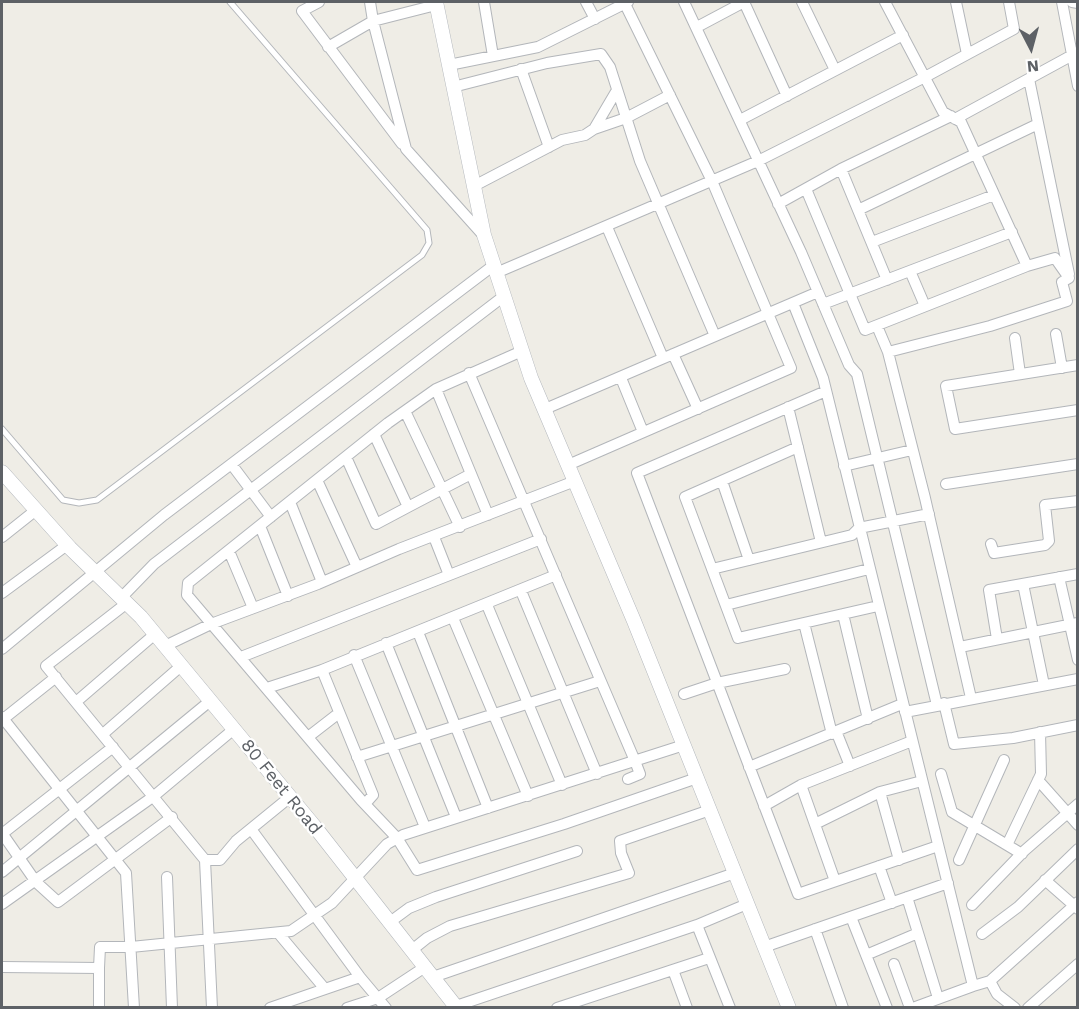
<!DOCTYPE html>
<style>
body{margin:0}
#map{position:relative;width:1079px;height:1009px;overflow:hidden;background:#efede6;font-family:"Work Sans",sans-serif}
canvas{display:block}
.frame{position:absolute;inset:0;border:3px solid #5d6166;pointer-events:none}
.north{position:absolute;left:1001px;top:18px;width:60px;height:60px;-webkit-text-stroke:4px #fff;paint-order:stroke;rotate:174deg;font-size:16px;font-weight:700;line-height:24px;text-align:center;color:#5d6166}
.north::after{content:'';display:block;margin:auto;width:21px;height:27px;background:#5d6166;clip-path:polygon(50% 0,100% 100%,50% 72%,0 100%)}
</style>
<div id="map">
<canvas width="1079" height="1009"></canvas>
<div class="frame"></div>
<div class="north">N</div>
</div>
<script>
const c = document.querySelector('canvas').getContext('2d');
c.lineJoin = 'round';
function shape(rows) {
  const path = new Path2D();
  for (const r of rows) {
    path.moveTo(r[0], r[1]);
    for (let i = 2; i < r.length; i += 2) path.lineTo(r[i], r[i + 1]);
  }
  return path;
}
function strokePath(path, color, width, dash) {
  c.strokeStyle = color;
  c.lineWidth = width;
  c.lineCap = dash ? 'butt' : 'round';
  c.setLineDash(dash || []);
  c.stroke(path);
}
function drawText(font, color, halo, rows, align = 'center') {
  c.font = font + ' "Work Sans",sans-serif';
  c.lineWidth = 4.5;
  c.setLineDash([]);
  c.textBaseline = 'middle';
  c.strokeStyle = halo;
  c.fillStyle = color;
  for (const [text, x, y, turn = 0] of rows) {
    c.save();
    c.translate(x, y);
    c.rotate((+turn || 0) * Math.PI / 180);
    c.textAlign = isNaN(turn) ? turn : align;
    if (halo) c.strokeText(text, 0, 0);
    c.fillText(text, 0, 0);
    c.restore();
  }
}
const lane = shape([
 [2,429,63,500,79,503,97,500,422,255,429,243,427,230,230,2]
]);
const street = shape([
 [319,2,302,11,402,144],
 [370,2,373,21,436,5],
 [484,2,493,56],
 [586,2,595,19],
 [684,2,801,252,849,365,857,374,937,705],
 [802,2,835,70],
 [885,2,943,112,961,122,1027,266,1055,258,1069,278],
 [956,2,967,54],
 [1062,2,1078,86],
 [1072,2,1078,3],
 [697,27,744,2,787,96],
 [328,47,373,21,406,149,483,235],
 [449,65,538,47,628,2],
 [521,69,549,147],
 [1029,79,1069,274],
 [453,87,547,63,601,54,610,67,640,161,715,336],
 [955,119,1078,52],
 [740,120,903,35],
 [594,129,626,118,670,95],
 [474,186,562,140,585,135,594,129,617,90],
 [806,189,865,330,1027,266],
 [778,204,841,169],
 [858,210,1038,124],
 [607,227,663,358],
 [872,242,994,195],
 [910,271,925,306],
 [496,273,758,161,925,77,1014,29,1009,2],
 [887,280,841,169,951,116],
 [793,303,823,378,973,986,913,1008],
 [823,304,1012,232],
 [877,326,888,352,925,498,971,698],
 [1056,334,1062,368],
 [1015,338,1020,374],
 [522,351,436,389,388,423,188,583,187,595,361,800,397,838,417,870,564,824,697,778],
 [888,352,990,326,1067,301,1062,282,1069,278],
 [673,354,698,409],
 [1078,365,946,386,955,429,1078,410],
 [469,373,635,761,640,774,628,779],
 [621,378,643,432],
 [436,389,488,515],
 [826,391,637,473,798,894,938,846],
 [788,407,821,542],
 [545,409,818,292],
 [405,411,460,527],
 [798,447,685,497,738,638,878,606],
 [346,457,376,524,408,507,374,434],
 [232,465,271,517],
 [568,465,791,368,712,181,624,2],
 [844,466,912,450],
 [317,480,357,567],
 [722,481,749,560],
 [946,484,1078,464],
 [290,502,322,582],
 [408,507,471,474],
 [260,526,288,596],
 [2,537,36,510],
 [434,537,449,575],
 [991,544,994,553,1045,545,1049,541,1045,505,1078,501],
 [229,551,253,608],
 [712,569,852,535,859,528,929,514],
 [1059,577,1078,660],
 [1023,584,1044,685],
 [521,591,597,774],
 [2,593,67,545],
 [121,598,154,564,504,296],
 [127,603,46,666,205,860,212,1008],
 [487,605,562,785],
 [726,605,869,569],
 [843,614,868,719],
 [453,618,528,796],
 [804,623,832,734],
 [418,632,488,808],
 [997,639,989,590,1078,574],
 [386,643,456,817],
 [165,646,211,624,318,584,399,549,575,481],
 [960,647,1078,623],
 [2,649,164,515,494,265],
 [354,655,425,827],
 [241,657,541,539],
 [322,670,373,795,365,804],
 [267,688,322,670,556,575],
 [684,694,717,683,785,669],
 [76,702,155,634],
 [944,703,954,744,1013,738,1078,725],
 [905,712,1078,679],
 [2,717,126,873,134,1008],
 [2,720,56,677],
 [836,731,850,766],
 [103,734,181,666],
 [308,737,339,713],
 [357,757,600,681],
 [749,767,902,704],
 [941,774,952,812,1022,854],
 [1038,780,1078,825],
 [880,792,899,860],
 [764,806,801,785],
 [815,824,880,792,922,781],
 [251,829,360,977,386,1008],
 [2,833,36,882,58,902,172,817],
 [2,834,113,747],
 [1007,845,1041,774,1040,732],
 [205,860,220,860,236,841,290,797],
 [959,860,1004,760],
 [879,866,892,903],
 [2,872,210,701],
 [167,877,172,1008],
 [1045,880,1078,909],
 [835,881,801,785,912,741],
 [907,897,938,998],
 [2,904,154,796,234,729],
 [972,905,1024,851,1078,804],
 [851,917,887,1008],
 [390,922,409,908,436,897,577,851],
 [815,929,843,1008],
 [279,934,325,989],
 [982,934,1018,907,1078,849],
 [764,947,948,883],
 [412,950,427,938,450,926,629,873,621,853,620,841,710,810],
 [866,955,918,933],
 [894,964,910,1008],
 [2,967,99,968,100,947,131,947,291,931,332,903,387,844,403,835,684,745],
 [99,968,99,1008],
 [673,970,687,1008],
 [433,977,735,873],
 [990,981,1078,902],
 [973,986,990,981,997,994,1015,1008],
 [456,1006,697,925],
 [270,1008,360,977],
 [347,1008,378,998,425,967],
 [557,1008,709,958],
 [730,1008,697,925,747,904],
 [1028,1008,1078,964]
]);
const secondary = shape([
 [436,2,484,235,531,378,634,621,789,1008],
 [2,472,70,548,141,617,315,827,457,1008]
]);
const streetNames = [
 ["80 Feet Road",281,787,51]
];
strokePath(lane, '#b3b6ba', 7);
strokePath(street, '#b3b6ba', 12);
strokePath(secondary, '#b4b8bd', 15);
strokePath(lane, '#fff', 5);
strokePath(street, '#fff', 10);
strokePath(secondary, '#fff', 14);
drawText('18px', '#5d6166', '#fff', streetNames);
</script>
